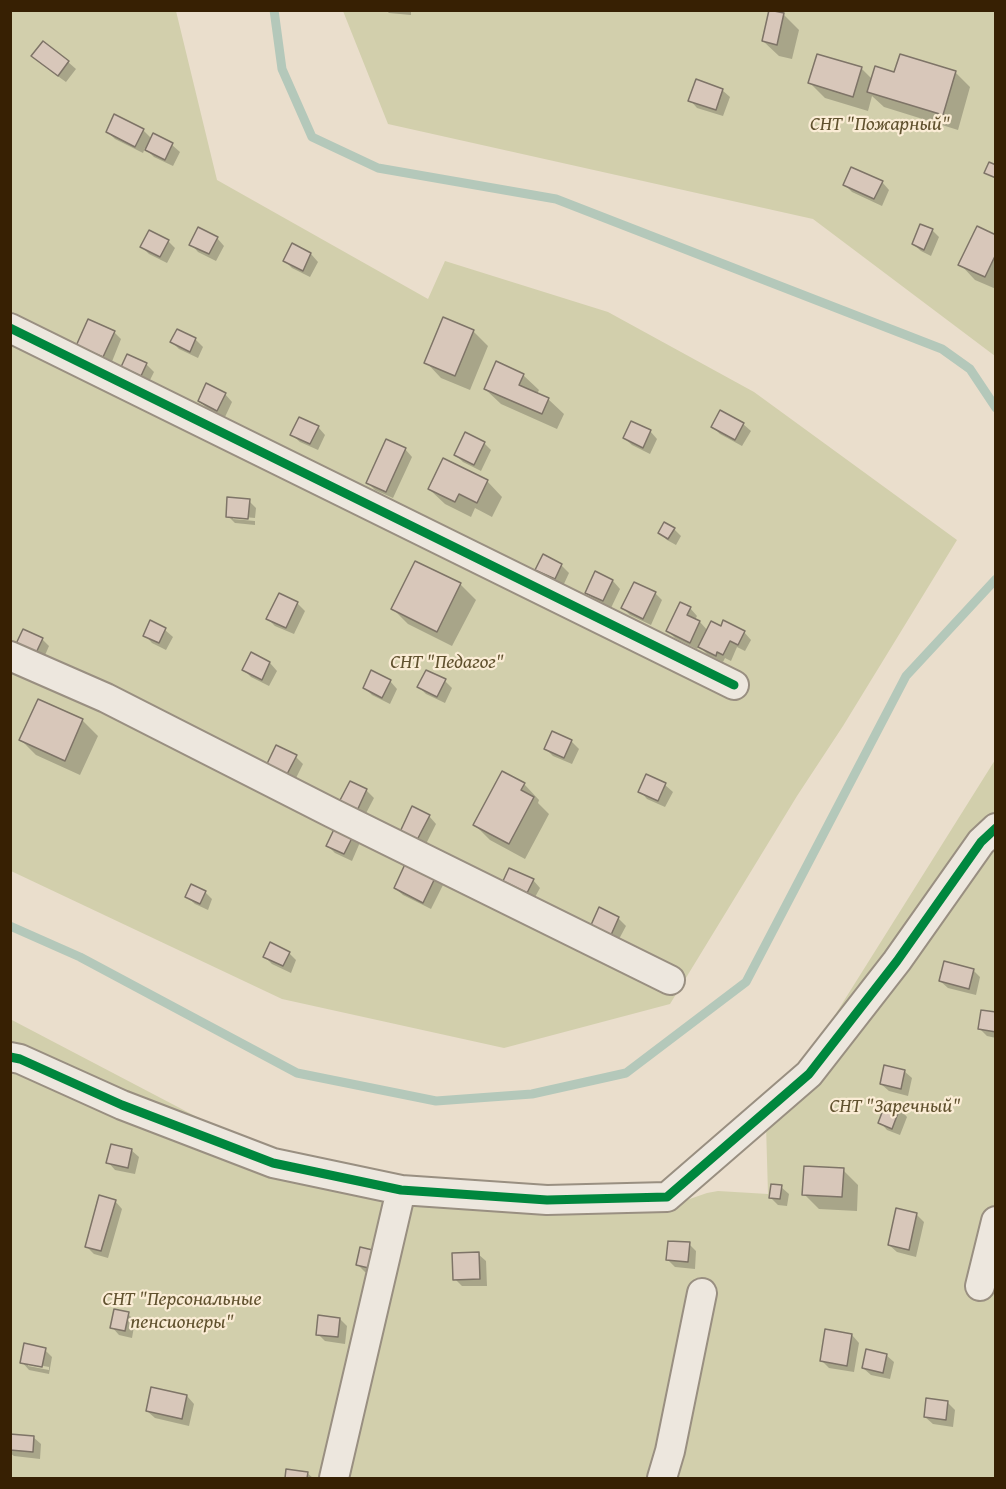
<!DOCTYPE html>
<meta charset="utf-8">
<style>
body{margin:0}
#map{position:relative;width:1006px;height:1489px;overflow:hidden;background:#eadecc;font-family:"Gentium Book Plus",serif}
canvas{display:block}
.frame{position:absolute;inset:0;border:12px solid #372003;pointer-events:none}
</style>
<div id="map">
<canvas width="1006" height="1489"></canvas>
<div class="frame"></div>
</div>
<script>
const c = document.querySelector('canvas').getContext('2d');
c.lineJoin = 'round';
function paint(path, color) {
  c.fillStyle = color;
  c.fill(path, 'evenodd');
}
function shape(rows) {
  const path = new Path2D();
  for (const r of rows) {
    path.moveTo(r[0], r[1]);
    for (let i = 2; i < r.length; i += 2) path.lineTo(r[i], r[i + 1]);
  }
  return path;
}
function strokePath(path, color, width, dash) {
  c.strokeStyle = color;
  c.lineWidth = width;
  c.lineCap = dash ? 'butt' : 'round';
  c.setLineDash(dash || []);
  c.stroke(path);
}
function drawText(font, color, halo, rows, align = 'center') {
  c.font = font + ' "Gentium Book Plus",serif';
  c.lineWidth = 4.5;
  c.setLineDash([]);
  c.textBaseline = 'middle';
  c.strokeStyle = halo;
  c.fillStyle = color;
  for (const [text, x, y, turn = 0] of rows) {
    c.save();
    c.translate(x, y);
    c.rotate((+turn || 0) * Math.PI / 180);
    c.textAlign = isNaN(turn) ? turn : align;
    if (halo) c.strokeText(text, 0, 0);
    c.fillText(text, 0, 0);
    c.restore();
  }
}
const green = shape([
 [11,11,176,11,217,180,428,299,445,261,608,312,754,392,957,540,843,726,797,796,670,1004,504,1048,282,999,11,871],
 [343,11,995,11,995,356,813,219,388,124],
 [995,760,995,1478,11,1478,10,1019,237,1138,235,1152,655,1211,707,1193,718,1191,768,1194,766,1125]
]);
const shadow = shape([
 [386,10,411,10,411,15,389,13],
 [783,14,799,30,792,59,779,56,763,41],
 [33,56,68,62,76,69,66,82,41,64],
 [861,68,872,79,895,74,955,72,970,87,958,130,884,107,872,96,868,111,825,98,810,83],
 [722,90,730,97,723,116,697,108,690,100],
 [143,130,152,139,153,135,172,145,180,152,173,166,154,157,145,148,143,153,115,139,108,132],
 [882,182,889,190,882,206,852,192,844,184],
 [932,230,939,237,931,256,921,251,913,244],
 [996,237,996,289,975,280,960,264],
 [217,238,224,246,216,261,198,252,191,244],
 [168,241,175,248,167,263,149,254,142,247],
 [292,245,311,254,318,262,310,277,292,268,285,261],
 [473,331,488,346,470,390,441,378,426,362],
 [114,332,121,339,111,364,86,353],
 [195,339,203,347,198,358,179,349,172,342],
 [146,364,154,372,149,382,130,374,123,367],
 [523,375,539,390,537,394,548,399,564,414,557,429,501,404,485,389],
 [225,394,232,402,225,417,207,408,199,401],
 [743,424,751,431,742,446,720,434,713,427],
 [318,427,325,435,318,450,300,442,292,435],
 [650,431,657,439,650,454,632,445,624,438],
 [484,443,491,450,481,471,463,462,456,455],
 [405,449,412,457,393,498,375,490,367,482],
 [487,481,502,497,492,517,475,508,471,517,445,504,429,489],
 [249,501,256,508,255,518,233,516,233,519,255,521,255,525,235,523,228,516],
 [674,529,681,536,676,545,667,540,659,532],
 [416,563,460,584,476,600,452,646,408,624,393,609],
 [561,565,569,573,563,586,544,577,537,570],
 [596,573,613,581,620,589,611,608,594,600,586,592],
 [655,593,662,600,651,625,630,615,623,608],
 [280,595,298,604,305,611,294,634,275,626,268,619],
 [690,608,697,616,695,620,700,622,708,631,744,632,751,640,745,651,737,647,731,661,725,658,723,662,707,654,699,646,697,649,675,638,668,631],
 [151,622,165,630,173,637,166,650,152,643,145,635],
 [42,639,49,646,42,662,24,653],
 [251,654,270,663,277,671,269,686,251,677,244,670],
 [390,681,397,689,390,704,372,695,364,687],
 [445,681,452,688,445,703,426,694,419,687],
 [39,701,83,721,98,736,80,775,36,755,21,740],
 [571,741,579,749,572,764,553,756,546,749],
 [296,757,303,764,293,784,267,768],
 [647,776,665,785,673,792,665,807,647,799,640,791],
 [350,783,367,791,374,798,363,819,347,811],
 [524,784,539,800,538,803,549,814,525,859,490,840,475,825],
 [429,816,436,824,424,848,408,841],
 [338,825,361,840,352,861,335,853,328,846],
 [435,878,443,885,431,909,403,895,395,888],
 [533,880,540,888,534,899,512,888,505,881],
 [205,892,212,899,208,910,195,904,187,897],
 [618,918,626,926,618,941,600,932,592,925],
 [289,953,296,960,291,973,272,964,265,957],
 [973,970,980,977,976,995,948,988,940,981],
 [996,1014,996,1038,987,1036,980,1029],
 [904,1071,912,1078,908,1096,889,1091,881,1084],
 [887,1104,900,1109,907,1117,900,1135,887,1130,880,1122],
 [131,1150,139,1157,135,1174,115,1170,108,1162],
 [843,1170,858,1185,857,1211,819,1209,804,1194],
 [781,1187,789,1194,787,1206,778,1205,771,1198],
 [115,1201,122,1209,108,1258,94,1254,87,1247],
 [917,1215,924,1222,916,1257,897,1252,889,1245],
 [689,1244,696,1251,695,1269,675,1267,668,1260],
 [478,1254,486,1261,487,1286,462,1286,455,1279],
 [388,1261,384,1276,365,1272,357,1264],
 [128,1314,135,1321,132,1338,119,1335,112,1327],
 [340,1319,347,1326,345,1344,325,1341,318,1334],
 [852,1335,859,1343,854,1372,829,1368,821,1360],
 [45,1350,52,1357,49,1374,29,1370,22,1362],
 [28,1363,49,1367,49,1370,28,1366],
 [886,1355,894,1362,890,1379,871,1375,863,1368],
 [187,1396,194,1404,189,1426,155,1418,147,1411],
 [947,1402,955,1410,953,1427,933,1424,925,1417],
 [10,1435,33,1437,41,1444,40,1459,14,1456,10,1453],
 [287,1470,307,1473,313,1478,286,1478]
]);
const stream = shape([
 [274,10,282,69,312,137,378,168,556,199,942,349,970,369,996,408],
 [10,926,80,957,297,1073,436,1101,532,1094,626,1073,746,982,906,676,996,579]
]);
const building = shape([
 [769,10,784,13,777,45,762,41,769,10],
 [43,41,69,61,58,76,31,56,43,41],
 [817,54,862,67,853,97,808,83,817,54],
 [900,54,956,71,943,115,867,92,875,66,894,72,900,54],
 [696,79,723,89,716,110,688,101,696,79],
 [114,114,144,129,135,147,106,132,114,114],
 [153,133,173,143,165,160,145,150,153,133],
 [989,162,996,165,996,178,984,173,989,162],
 [851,167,883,181,874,199,843,185,851,167],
 [920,224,933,229,924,250,912,244,920,224],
 [977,226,996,235,996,254,985,277,958,265,977,226],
 [198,227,218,237,209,254,189,245,198,227],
 [149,230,169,240,160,257,140,247,149,230],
 [292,243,311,253,303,271,283,261,292,243],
 [443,317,474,330,455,376,424,363,443,317],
 [88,319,115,331,103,357,76,346,88,319],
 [177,329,196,338,190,352,170,342,177,329],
 [127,354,147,363,141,376,121,367,127,354],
 [496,361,524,374,519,385,549,398,542,414,484,389,496,361],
 [206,383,226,393,217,411,198,401,206,383],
 [720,410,744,423,735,440,711,427,720,410],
 [299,417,319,426,310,444,290,435,299,417],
 [631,421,651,430,643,448,623,438,631,421],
 [465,432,485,442,474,465,454,455,465,432],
 [386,439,406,448,386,492,366,483,386,439],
 [443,458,488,480,477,503,459,494,455,502,428,489,443,458],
 [227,497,250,499,248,519,226,517,227,497],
 [664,522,675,528,668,539,658,533,664,522],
 [543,554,562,564,555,579,535,570,543,554],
 [415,561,461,583,437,632,391,609,415,561],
 [595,571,613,580,603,601,585,593,595,571],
 [634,582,656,592,643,619,621,608,634,582],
 [279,593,298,602,286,628,266,619,279,593],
 [680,602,691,607,687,615,700,621,690,643,666,631,680,602],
 [150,620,166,628,159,643,143,636,150,620],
 [723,620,745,631,738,645,730,641,723,655,717,652,716,656,698,647,711,621,721,626,723,620],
 [23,629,43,638,35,655,15,646,23,629],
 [251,652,270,662,262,680,242,670,251,652],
 [371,670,391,680,382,698,363,688,371,670],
 [426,670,446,679,437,697,417,687,426,670],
 [38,699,83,719,65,761,19,740,38,699],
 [552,731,572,740,564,758,544,749,552,731],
 [276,745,297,755,285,778,265,768,276,745],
 [502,771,525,783,521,790,534,797,509,844,473,825,502,771],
 [646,774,666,783,658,801,638,792,646,774],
 [350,781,367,789,356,813,338,804,350,781],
 [412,806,430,815,416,842,399,834,412,806],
 [337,823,355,832,344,854,326,846,337,823],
 [406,862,436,876,423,903,394,888,406,862],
 [509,868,534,879,527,893,503,881,509,868],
 [191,884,206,891,200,904,185,897,191,884],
 [599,907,619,917,611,935,591,925,599,907],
 [270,942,290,952,283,966,263,957,270,942],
 [944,961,974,969,969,989,939,981,944,961],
 [981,1010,996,1012,996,1032,978,1029,981,1010],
 [884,1065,905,1070,901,1089,880,1084,884,1065],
 [886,1102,900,1108,892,1129,878,1123,886,1102],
 [111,1144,132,1149,128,1168,106,1163,111,1144],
 [804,1166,844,1168,842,1197,802,1195,804,1166],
 [771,1184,782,1185,780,1199,769,1198,771,1184],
 [99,1195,116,1200,101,1251,85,1247,99,1195],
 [896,1208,917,1213,909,1250,888,1245,896,1208],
 [668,1241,690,1242,688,1262,666,1260,668,1241],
 [360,1247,381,1252,377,1270,356,1265,360,1247],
 [479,1252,480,1279,453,1280,452,1253,479,1252],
 [114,1309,129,1312,125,1331,110,1328,114,1309],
 [318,1315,340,1318,338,1337,316,1335,318,1315],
 [825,1329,852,1334,847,1366,820,1361,825,1329],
 [24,1343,46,1348,42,1367,20,1363,24,1343],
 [866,1349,887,1354,883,1373,862,1368,866,1349],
 [151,1387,187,1395,182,1419,146,1411,151,1387],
 [926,1398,948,1401,946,1420,924,1417,926,1398],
 [10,1434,34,1436,33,1452,10,1450,10,1434],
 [286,1469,308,1472,307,1478,285,1478,286,1469]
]);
const street = shape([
 [10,328,734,685],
 [10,656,106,698,332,813,670,980],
 [10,1057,20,1059,122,1105,273,1163,401,1190,547,1200,667,1197,809,1074,897,961,981,842,996,828],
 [980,1286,996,1221],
 [334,1478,401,1190],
 [662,1478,670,1451,702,1293]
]);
const cycleway = shape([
 [10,328,734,685],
 [10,1057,20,1059,122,1105,273,1163,401,1190,547,1200,667,1197,809,1074,897,961,981,842,996,828]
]);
const parkNames = [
 ["СНТ \"Пожарный\"",880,125],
 ["СНТ \"Педагог\"",447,663],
 ["СНТ \"Заречный\"",895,1107],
 ["СНТ \"Персональные",182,1300],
 ["пенсионеры\"",182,1323]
];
paint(green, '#d2cfac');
paint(shadow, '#0003');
strokePath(stream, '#b4c8ba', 9);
paint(building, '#d8c7ba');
strokePath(building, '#7e7467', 1.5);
strokePath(street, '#998f81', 32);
strokePath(street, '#ede7de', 28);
strokePath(cycleway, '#00873e', 9);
drawText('italic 20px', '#60512e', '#faecd5', parkNames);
</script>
